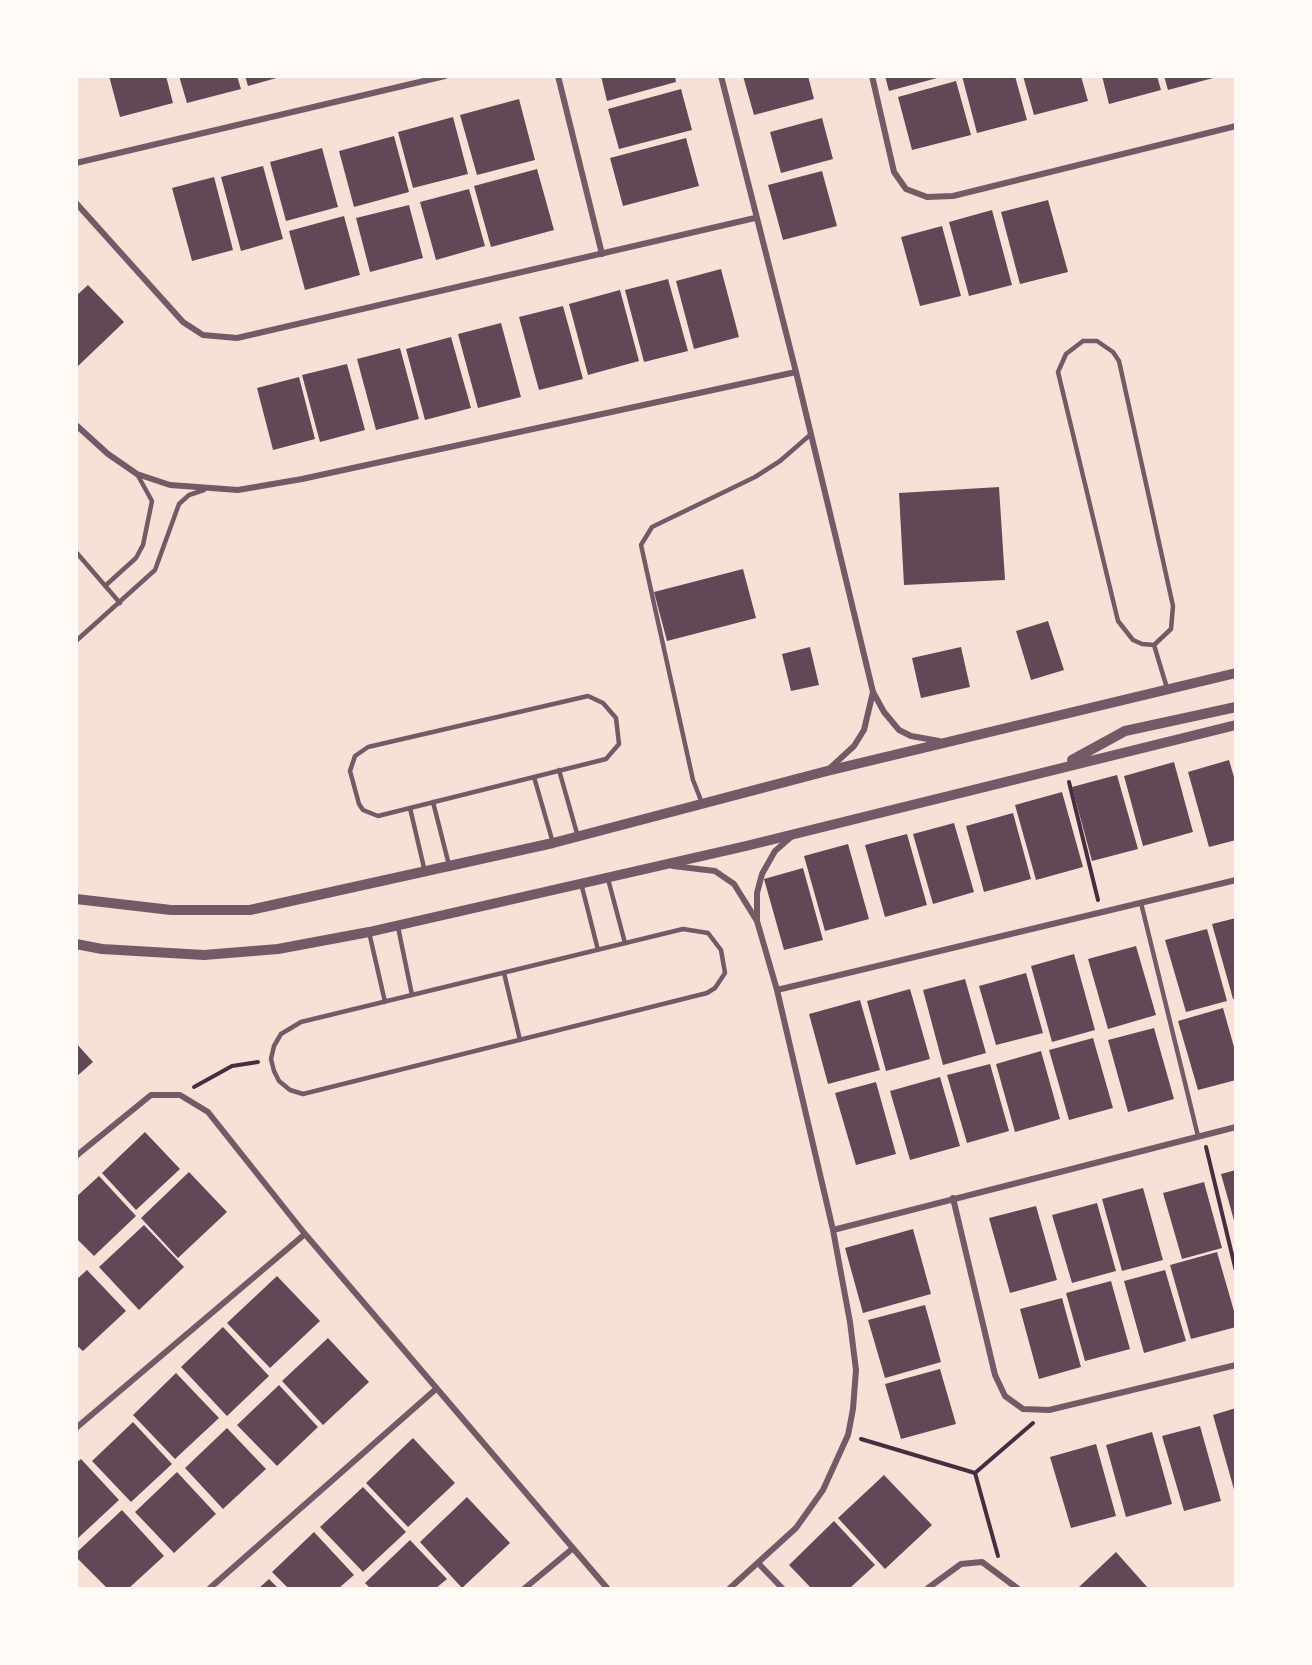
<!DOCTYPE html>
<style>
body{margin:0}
#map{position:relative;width:1312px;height:1665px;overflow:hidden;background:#f7e1d7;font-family:"Exo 2",sans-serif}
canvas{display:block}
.frame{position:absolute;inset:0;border:78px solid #fffaf5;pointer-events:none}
</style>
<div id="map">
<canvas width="1312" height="1665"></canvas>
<div class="frame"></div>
</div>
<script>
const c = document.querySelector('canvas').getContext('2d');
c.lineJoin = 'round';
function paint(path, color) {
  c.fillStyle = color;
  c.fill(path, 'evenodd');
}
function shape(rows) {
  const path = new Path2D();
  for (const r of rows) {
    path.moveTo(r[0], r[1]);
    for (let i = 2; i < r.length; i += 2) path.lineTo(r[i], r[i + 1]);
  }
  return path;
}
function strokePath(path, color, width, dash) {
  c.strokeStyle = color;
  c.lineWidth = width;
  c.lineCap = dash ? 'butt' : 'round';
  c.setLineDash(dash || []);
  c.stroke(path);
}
const building = shape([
 [109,76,166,76,173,103,120,117],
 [179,76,237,76,241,89,187,103],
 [245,76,280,76,280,77,248,86],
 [601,76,675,76,676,82,607,101],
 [743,76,808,76,814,99,754,115],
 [885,76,941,76,941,77,889,91],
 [962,76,1015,76,1027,120,977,133],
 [1023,76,1081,76,1088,101,1034,115],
 [1102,76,1157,76,1161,90,1109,104],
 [1164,76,1217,76,1217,77,1168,90],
 [956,81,971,135,912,150,898,97],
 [681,89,692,130,619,149,608,109],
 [519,99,535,160,477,175,460,115],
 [453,117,468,174,413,188,398,132],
 [822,118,833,159,781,173,770,132],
 [394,136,409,192,354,207,339,151],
 [686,138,699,186,623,206,610,158],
 [322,148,338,207,286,221,270,162],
 [263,166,283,239,241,251,221,177],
 [537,169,554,230,491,247,474,186],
 [822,171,837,226,783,240,768,185],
 [214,177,233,250,192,261,172,188],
 [469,189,485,246,436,260,420,202],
 [1048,200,1068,272,1020,284,1001,212],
 [409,205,423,258,370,272,356,218],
 [992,210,1012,285,969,296,949,222],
 [344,216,360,275,305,290,289,231],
 [942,226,961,296,920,306,901,237],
 [721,269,739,337,694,349,676,281],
 [668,279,688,351,644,362,625,290],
 [88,285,124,322,76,368,76,296],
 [620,290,639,361,588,375,569,304],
 [563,306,583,379,539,390,519,317],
 [501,323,521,397,478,408,458,334],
 [451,337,471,408,425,420,406,349],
 [400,348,419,419,376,430,357,359],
 [347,364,365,430,320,442,302,375],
 [299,377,315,439,273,450,257,388],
 [999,487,1005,580,904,585,899,493],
 [743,569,756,618,667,641,654,592],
 [1048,621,1064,670,1031,680,1016,631],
 [810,647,819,685,791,691,782,654],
 [961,647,970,687,921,698,912,658],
 [1229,760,1236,784,1236,840,1209,847,1188,772],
 [1174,762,1193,832,1143,846,1124,776],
 [1117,775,1138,849,1092,861,1072,787],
 [1062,792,1083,867,1036,880,1015,805],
 [1013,813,1031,879,984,892,966,826],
 [954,823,974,892,933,904,913,834],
 [907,834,927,905,885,917,865,845],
 [848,844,869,919,825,931,804,856],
 [803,868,823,940,784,950,764,879],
 [1236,918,1236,999,1233,999,1212,924],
 [1207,929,1227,1001,1186,1012,1165,940],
 [1136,946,1156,1015,1108,1029,1088,959],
 [1074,954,1095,1030,1052,1042,1031,966],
 [1026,973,1043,1033,996,1045,979,986],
 [965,979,986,1053,943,1065,923,990],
 [910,989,930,1059,886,1071,867,1001],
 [860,1000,880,1070,828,1084,809,1014],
 [1223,1008,1236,1054,1236,1080,1198,1090,1178,1021],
 [1154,1028,1174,1099,1128,1112,1108,1040],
 [1093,1038,1113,1108,1069,1120,1049,1050],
 [76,1043,93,1062,76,1077],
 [1041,1051,1060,1119,1015,1132,996,1064],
 [990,1064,1009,1131,967,1143,947,1075],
 [940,1077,960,1146,910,1160,890,1091],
 [876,1082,896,1154,856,1165,835,1093],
 [145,1132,180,1169,136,1210,102,1173],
 [1236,1170,1236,1224,1235,1224,1221,1174],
 [189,1172,227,1212,178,1258,141,1218],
 [99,1176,136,1216,94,1256,76,1238,76,1197],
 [1204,1182,1222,1248,1182,1259,1163,1193],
 [1143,1188,1163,1260,1122,1271,1102,1199],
 [1097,1203,1116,1271,1072,1283,1052,1215],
 [1036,1206,1057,1280,1010,1293,989,1218],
 [144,1225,184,1267,139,1310,99,1267],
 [913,1229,931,1294,863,1313,845,1248],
 [1217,1252,1236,1318,1236,1327,1191,1339,1170,1265],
 [87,1270,126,1311,83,1351,76,1345,76,1280],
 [1165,1270,1186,1341,1144,1353,1124,1281],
 [277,1276,320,1321,270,1368,227,1323],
 [1111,1281,1130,1349,1085,1361,1066,1293],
 [1062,1298,1081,1367,1039,1379,1020,1309],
 [925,1305,941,1362,885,1378,868,1320],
 [223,1327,269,1376,227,1416,181,1367],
 [328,1338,369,1382,323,1425,282,1381],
 [940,1369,956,1424,901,1439,885,1384],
 [176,1373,219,1418,175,1459,133,1415],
 [279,1385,318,1427,277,1466,237,1425],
 [1236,1408,1236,1493,1235,1493,1213,1415],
 [133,1422,172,1464,131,1502,92,1461],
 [1200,1426,1221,1501,1184,1511,1162,1436],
 [227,1428,266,1469,223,1509,185,1468],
 [1152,1432,1172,1504,1126,1517,1106,1445],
 [413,1438,455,1483,408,1527,366,1483],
 [1096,1444,1116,1516,1071,1528,1050,1457],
 [81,1459,119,1500,76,1540,76,1463],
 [177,1472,216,1514,174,1553,135,1512],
 [884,1475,932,1525,885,1569,838,1518],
 [363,1487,406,1532,363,1572,320,1527],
 [467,1497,510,1543,462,1588,420,1542],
 [122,1510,164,1556,129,1588,107,1588,76,1557,76,1553],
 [834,1521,875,1565,850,1588,811,1588,789,1565],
 [314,1532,354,1575,339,1588,288,1588,272,1572],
 [410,1540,447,1579,436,1588,370,1588,365,1583],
 [1116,1552,1148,1588,1078,1588],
 [269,1579,278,1588,259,1588]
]);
const path = shape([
 [1069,782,1098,900],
 [194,1087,232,1066,258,1062],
 [1206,1147,1236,1271],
 [861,1439,975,1473],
 [975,1473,998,1556],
 [975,1473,1033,1423]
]);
const service = shape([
 [1083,341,1097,341,1113,352,1119,361,1173,606,1171,629,1154,645,1142,644,1133,640,1118,621,1058,372,1066,354,1083,341],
 [76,552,120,603],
 [105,586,136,558,143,545,152,501,137,474],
 [76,641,155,570,179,504,189,495,204,490],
 [1154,645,1167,688],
 [588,696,603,703,616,718,619,744,606,759,378,816,363,810,359,804,350,771,355,756,368,747,588,696],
 [559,770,578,837],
 [534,777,553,843],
 [433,802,449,865],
 [702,803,693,780,641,545,652,527,755,477,780,461,810,435],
 [410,808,425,872],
 [608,879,625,943],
 [581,883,598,950],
 [1141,903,1198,1136],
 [398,927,412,995],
 [683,929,708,933,721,950,725,973,715,988,707,993,303,1094,290,1090,279,1081,274,1071,271,1059,274,1046,281,1034,301,1022,683,929],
 [369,932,385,1002],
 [504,973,520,1040]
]);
const minor = shape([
 [558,76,602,254],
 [721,76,796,372,873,692,884,712,899,730,911,736,939,741],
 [872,76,894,172,906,189,927,197,953,196,1236,126],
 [76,163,445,76],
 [76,203,183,322,203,335,237,338,755,218],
 [76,425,108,454,137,474,170,485,238,490,302,479,796,372],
 [829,769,854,746,864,730,873,692],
 [673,866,715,871,734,884,757,921,777,990,833,1230,850,1322,856,1370,853,1409,848,1435,823,1490,796,1528,730,1588],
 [757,920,757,893,762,874,775,851,791,837],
 [777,990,1236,880],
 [76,1156,151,1095,180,1095,208,1112,305,1234,607,1588],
 [953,1198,995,1375,1005,1396,1023,1409,1049,1410,1236,1365],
 [833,1230,1236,1127],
 [76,1428,305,1234],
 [759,1564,782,1588],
 [210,1588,436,1389],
 [525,1588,572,1549],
 [928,1588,961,1564,982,1562,1017,1588]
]);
const tertiary = shape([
 [1072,760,1125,731,1236,707],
 [76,899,171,910,250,910,553,843,827,771,1236,673],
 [76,944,102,949,204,955,278,949,369,932,746,846,1236,725]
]);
paint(building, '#644757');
strokePath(path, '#4a2c40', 4);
strokePath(service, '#755966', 4.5);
strokePath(minor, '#755966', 6);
strokePath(tertiary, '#755966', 10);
</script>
